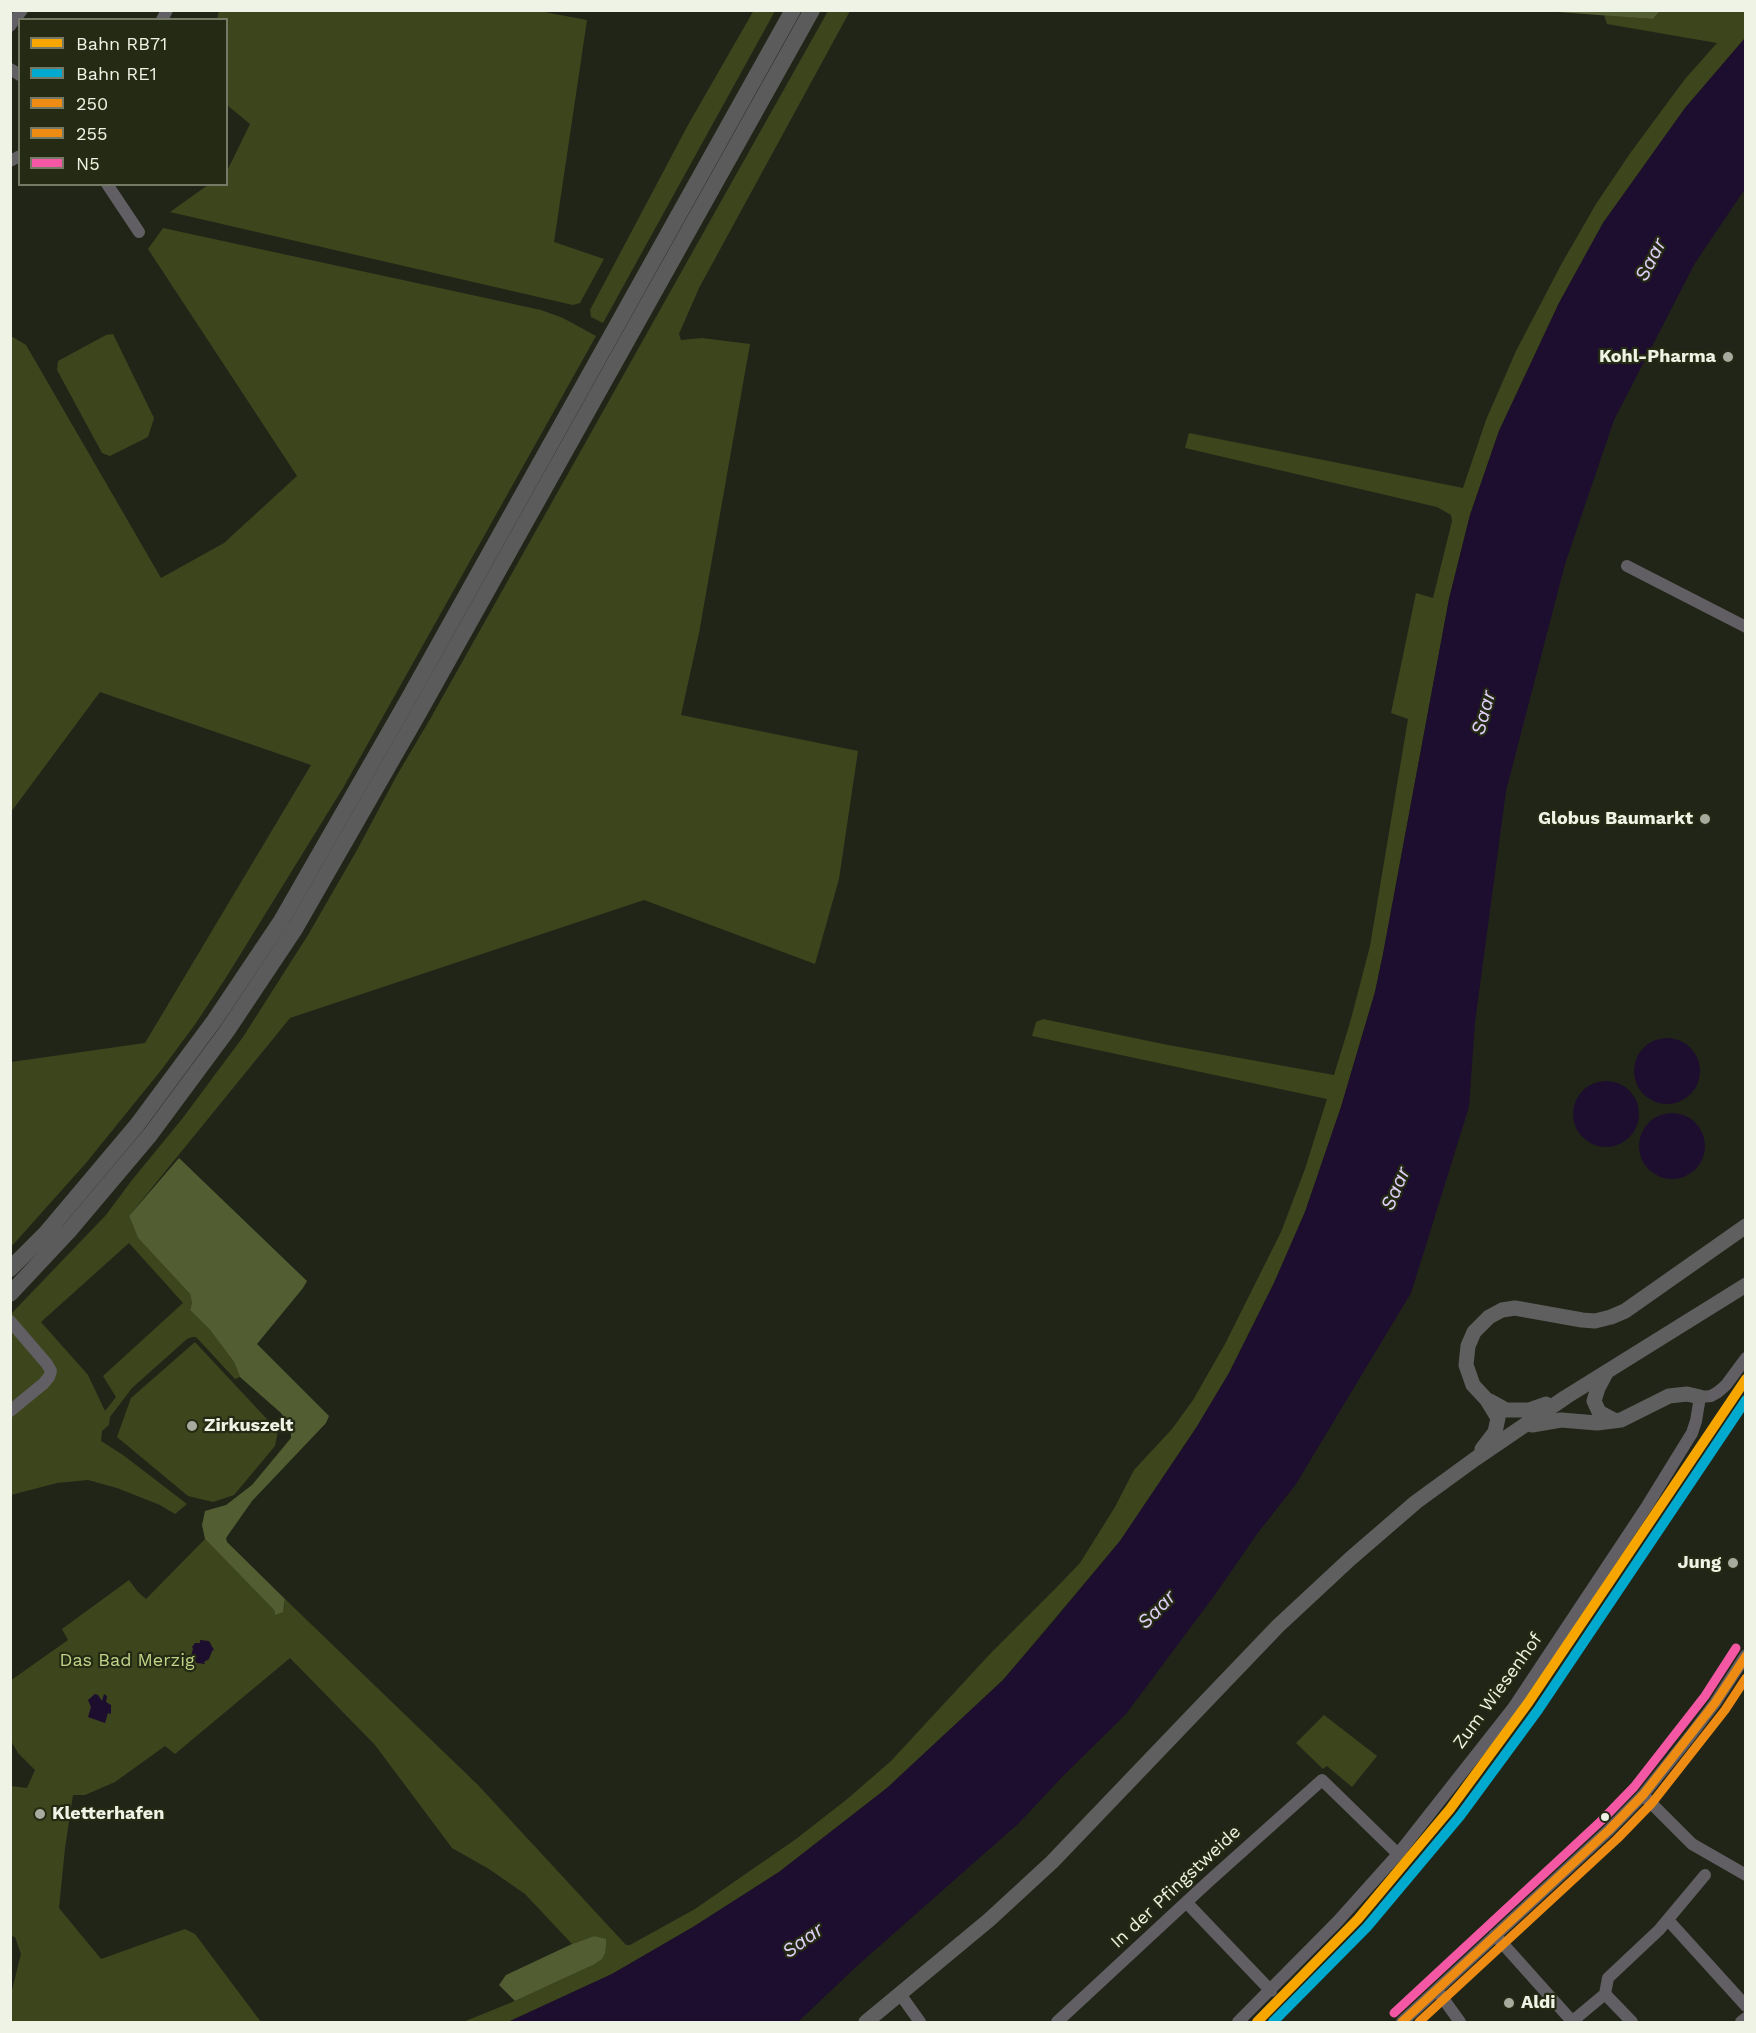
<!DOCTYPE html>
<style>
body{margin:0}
#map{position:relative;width:1756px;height:2033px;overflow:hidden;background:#212518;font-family:"Work Sans",sans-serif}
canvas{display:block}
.frame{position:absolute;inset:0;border:12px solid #eff3e5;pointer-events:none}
.legend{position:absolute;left:18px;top:18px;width:210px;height:168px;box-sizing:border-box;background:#242a13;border:2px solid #757a67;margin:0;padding:8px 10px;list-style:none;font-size:18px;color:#eff3e5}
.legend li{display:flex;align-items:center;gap:12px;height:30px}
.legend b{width:30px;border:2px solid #757a67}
</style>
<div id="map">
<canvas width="1756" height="2033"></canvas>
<div class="frame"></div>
<ul class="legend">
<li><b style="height:8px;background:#f7a600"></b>Bahn RB71</li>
<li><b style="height:8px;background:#00a9ce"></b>Bahn RE1</li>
<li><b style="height:8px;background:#ed8b13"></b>250</li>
<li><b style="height:8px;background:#ed8b13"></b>255</li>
<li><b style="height:8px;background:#f458a4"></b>N5</li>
</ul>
</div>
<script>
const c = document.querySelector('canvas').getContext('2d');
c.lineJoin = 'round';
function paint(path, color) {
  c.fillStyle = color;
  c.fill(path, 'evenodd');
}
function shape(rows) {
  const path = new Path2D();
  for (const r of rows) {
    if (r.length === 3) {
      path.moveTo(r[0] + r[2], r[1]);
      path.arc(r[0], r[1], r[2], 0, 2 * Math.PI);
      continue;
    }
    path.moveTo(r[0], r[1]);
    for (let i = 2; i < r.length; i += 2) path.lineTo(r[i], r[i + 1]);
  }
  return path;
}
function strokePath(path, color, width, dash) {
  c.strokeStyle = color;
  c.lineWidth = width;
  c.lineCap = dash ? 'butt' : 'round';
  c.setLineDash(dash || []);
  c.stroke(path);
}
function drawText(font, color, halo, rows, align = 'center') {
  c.font = font + ' "Work Sans",sans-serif';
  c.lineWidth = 4.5;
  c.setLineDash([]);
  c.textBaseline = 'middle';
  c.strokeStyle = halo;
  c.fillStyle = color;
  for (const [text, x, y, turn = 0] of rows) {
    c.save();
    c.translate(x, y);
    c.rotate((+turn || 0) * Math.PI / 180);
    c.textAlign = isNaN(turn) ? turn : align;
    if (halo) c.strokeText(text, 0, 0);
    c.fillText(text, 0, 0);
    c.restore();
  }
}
const green = shape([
 [754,10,775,11,603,323,591,317,590,310,688,125],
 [539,11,587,20,554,242,604,259,580,303,573,305,170,212,208,185,226,184,227,171,250,124,227,105,226,20,217,19,219,11],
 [828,11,850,11,699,288,679,334,681,340,702,338,750,344,699,633,681,715,858,751,839,879,815,964,644,900,290,1018,129,1216,138,1238,190,1294,192,1303,190,1310,210,1330,234,1362,240,1377,235,1379,196,1337,192,1337,187,1339,132,1388,110,1417,109,1425,102,1431,101,1441,123,1455,187,1504,175,1514,160,1505,117,1488,88,1480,57,1483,11,1495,11,1314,106,1215,132,1180,182,1119,243,1037,308,935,357,850,397,775,429,721],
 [129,1243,183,1303,103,1376,116,1397,105,1411,88,1375,41,1322],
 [1660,11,1745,11,1745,38,1685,108,1603,223,1559,303,1499,431,1470,515,1449,599,1383,954,1375,992,1341,1107,1305,1212,1274,1283,1229,1373,1196,1428,1120,1541,1003,1680,887,1788,779,1872,693,1927,612,1974,508,2022,463,2022,515,2001,593,1965,594,1936,572,1944,525,1894,489,1869,452,1848,375,1745,290,1658,175,1754,165,1746,115,1782,85,1795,73,1795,65,1848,59,1908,101,1959,185,1929,195,1934,261,2022,11,2022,11,1994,21,1954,15,1937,11,1936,11,1786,27,1788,35,1770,18,1753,11,1741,10,1681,68,1640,62,1629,129,1580,138,1592,146,1599,205,1539,274,1610,275,1615,284,1608,285,1599,478,1785,626,1945,630,1945,695,1909,796,1839,846,1800,891,1761,989,1655,1056,1588,1080,1563,1115,1507,1134,1470,1172,1429,1193,1400,1225,1344,1281,1232,1305,1169,1327,1099,1032,1036,1036,1022,1043,1019,1168,1045,1334,1075,1351,1019,1370,946,1408,719,1391,713,1416,593,1433,598,1452,521,1451,515,1437,507,1185,448,1189,433,1463,488,1486,420,1516,351,1562,263,1596,204,1631,152,1685,79,1717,43,1607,24,1604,15,1653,19],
 [163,228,541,310,563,318,596,336,343,788,227,976,196,1023,162,1069,86,1163,11,1247,11,1062,145,1043,311,765,100,692,11,812,11,336,26,345,161,578,224,543,297,476,148,249],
 [113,334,154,418,148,437,110,456,102,453,57,370,58,361,106,335],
 [195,1342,278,1431,275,1446,234,1495,213,1502,188,1496,117,1437,131,1398],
 [1324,1715,1377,1756,1352,1787,1327,1766,1323,1769,1296,1743]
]);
const forest = shape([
 [1545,11,1660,10,1660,11,1653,19],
 [179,1158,307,1281,303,1288,257,1344,329,1416,326,1423,252,1501,226,1538,227,1542,285,1599,283,1612,275,1615,274,1610,205,1539,202,1525,205,1511,226,1505,252,1485,291,1438,291,1429,281,1413,240,1377,234,1362,210,1330,190,1310,192,1303,190,1294,138,1238,129,1216],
 [594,1936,606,1939,606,1945,605,1953,602,1959,593,1965,515,2001,499,1985,506,1975,572,1944]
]);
const water = shape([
 [1745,38,1745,189,1695,263,1614,420,1565,564,1506,791,1475,1022,1469,1107,1411,1293,1296,1484,1257,1534,1214,1596,1126,1714,1062,1777,1019,1823,858,1965,798,2022,508,2022,612,1974,693,1927,779,1872,887,1788,1003,1680,1052,1623,1120,1541,1196,1428,1229,1373,1274,1283,1305,1212,1341,1107,1375,992,1383,954,1449,599,1470,515,1499,431,1559,303,1603,223,1685,108],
 [1667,1071,33],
 [1606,1114,33],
 [1672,1146,33],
 [200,1640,209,1641,214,1650,212,1651,209,1659,204,1662,205,1664,197,1663,191,1656,193,1649,192,1647,195,1643,200,1643],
 [95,1694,98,1695,102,1701,104,1694,107,1696,106,1702,111,1705,111,1714,108,1713,105,1723,88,1717,91,1707,88,1700]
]);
const minor = shape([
 [162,20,167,10],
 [10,26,22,10],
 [10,69,20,75],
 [10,161,20,156],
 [107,184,139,232],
 [1627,566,1746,627],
 [10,1321,47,1364,51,1371,49,1377,43,1384,10,1411],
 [1643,1795,1692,1844,1746,1875],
 [1186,1902,1271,1991],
 [1668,1920,1746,2006],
 [1495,1935,1571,2020,1575,2019,1605,1994,1608,1978,1659,1930,1705,1875],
 [1437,1990,1460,2022],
 [900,1994,920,2022],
 [1605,1994,1632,2022],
 [1057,2022,1208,1882,1322,1780,1398,1854],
 [1238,2022,1338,1921,1398,1854,1513,1708,1647,1506,1692,1433,1696,1421,1700,1397,1711,1396,1718,1392,1726,1385,1746,1358],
 [1402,2022,1609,1830,1643,1795,1691,1735,1715,1703,1746,1655],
 [1741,2022,1746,2018]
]);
const major = shape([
 [1606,1373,1598,1388,1594,1401,1599,1412,1614,1420],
 [1490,1401,1506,1410,1529,1410,1546,1404],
 [1532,1425,1561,1420,1597,1423,1621,1420,1669,1396,1687,1394,1700,1397],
 [1482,1449,1495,1432,1498,1418,1487,1400,1473,1385,1466,1365,1468,1346,1474,1332,1489,1317,1502,1310,1515,1308,1582,1320,1595,1321,1611,1317,1625,1311,1746,1226],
 [866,2022,989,1920,1052,1862,1278,1626,1350,1559,1416,1502,1475,1459,1566,1397,1746,1285]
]);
const highway = shape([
 [10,1269,46,1233,137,1125,214,1021,281,921,406,703,793,10],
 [10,1294,69,1231,150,1135,227,1031,295,929,420,711,812,10]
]);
const bus1 = shape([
 [1402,2022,1609,1830,1643,1795,1715,1703,1746,1656]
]);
const bus2 = shape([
 [1419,2022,1617,1839,1652,1803,1725,1710,1746,1678]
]);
const bus3 = shape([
 [1394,2013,1601,1821,1634,1787,1705,1696,1736,1648]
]);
const rail1 = shape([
 [1257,2022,1358,1919,1450,1809,1528,1703,1746,1379]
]);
const rail2 = shape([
 [1273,2022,1367,1927,1460,1816,1538,1710,1746,1400]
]);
const markers = [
 [1728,357,6,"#a7ab9d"],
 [1705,819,6,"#a7ab9d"],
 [192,1426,6,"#a7ab9d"],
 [1733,1563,6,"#a7ab9d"],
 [40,1814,6,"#a7ab9d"],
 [1605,1817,5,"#eff3e5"],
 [1509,2003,6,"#a7ab9d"]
];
const poiNames = [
 ["Kohl-Pharma",1716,357],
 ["Globus Baumarkt",1693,819],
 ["Zirkuszelt",204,1426,"left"],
 ["Jung",1721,1563],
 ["Kletterhafen",52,1814,"left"],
 ["Aldi",1521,2003,"left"]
];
const parkNames = [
 ["Das Bad Merzig",127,1661]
];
const streetNames = [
 ["Zum Wiesenhof",1498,1691,-54],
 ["In der Pfingstweide",1176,1887,-43]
];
const waterNames = [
 ["Saar",1651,260,-63],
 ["Saar",1484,713,-75],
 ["Saar",1396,1189,-67],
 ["Saar",1157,1610,-46],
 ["Saar",803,1941,-36]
];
paint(green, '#3d451d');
paint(forest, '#535d32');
paint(water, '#1d0d2e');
strokePath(minor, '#615f63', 12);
strokePath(major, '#605f5f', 15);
strokePath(highway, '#5c5b5c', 16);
strokePath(bus1, '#ed8b13', 9);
strokePath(bus2, '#ed8b13', 9);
strokePath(bus3, '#f458a4', 9);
strokePath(rail1, '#f7a600', 10);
strokePath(rail2, '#00a9ce', 10);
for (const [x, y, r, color] of markers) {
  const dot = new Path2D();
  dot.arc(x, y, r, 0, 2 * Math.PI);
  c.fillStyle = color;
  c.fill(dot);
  strokePath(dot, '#242a13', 2);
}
drawText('bold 18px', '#eff3e5', '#242a13', poiNames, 'right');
drawText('18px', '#c1d488', '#242a13', parkNames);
drawText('18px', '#eff3e5', '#242a13', streetNames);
drawText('italic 20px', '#e2d1fb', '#242a13', waterNames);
</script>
